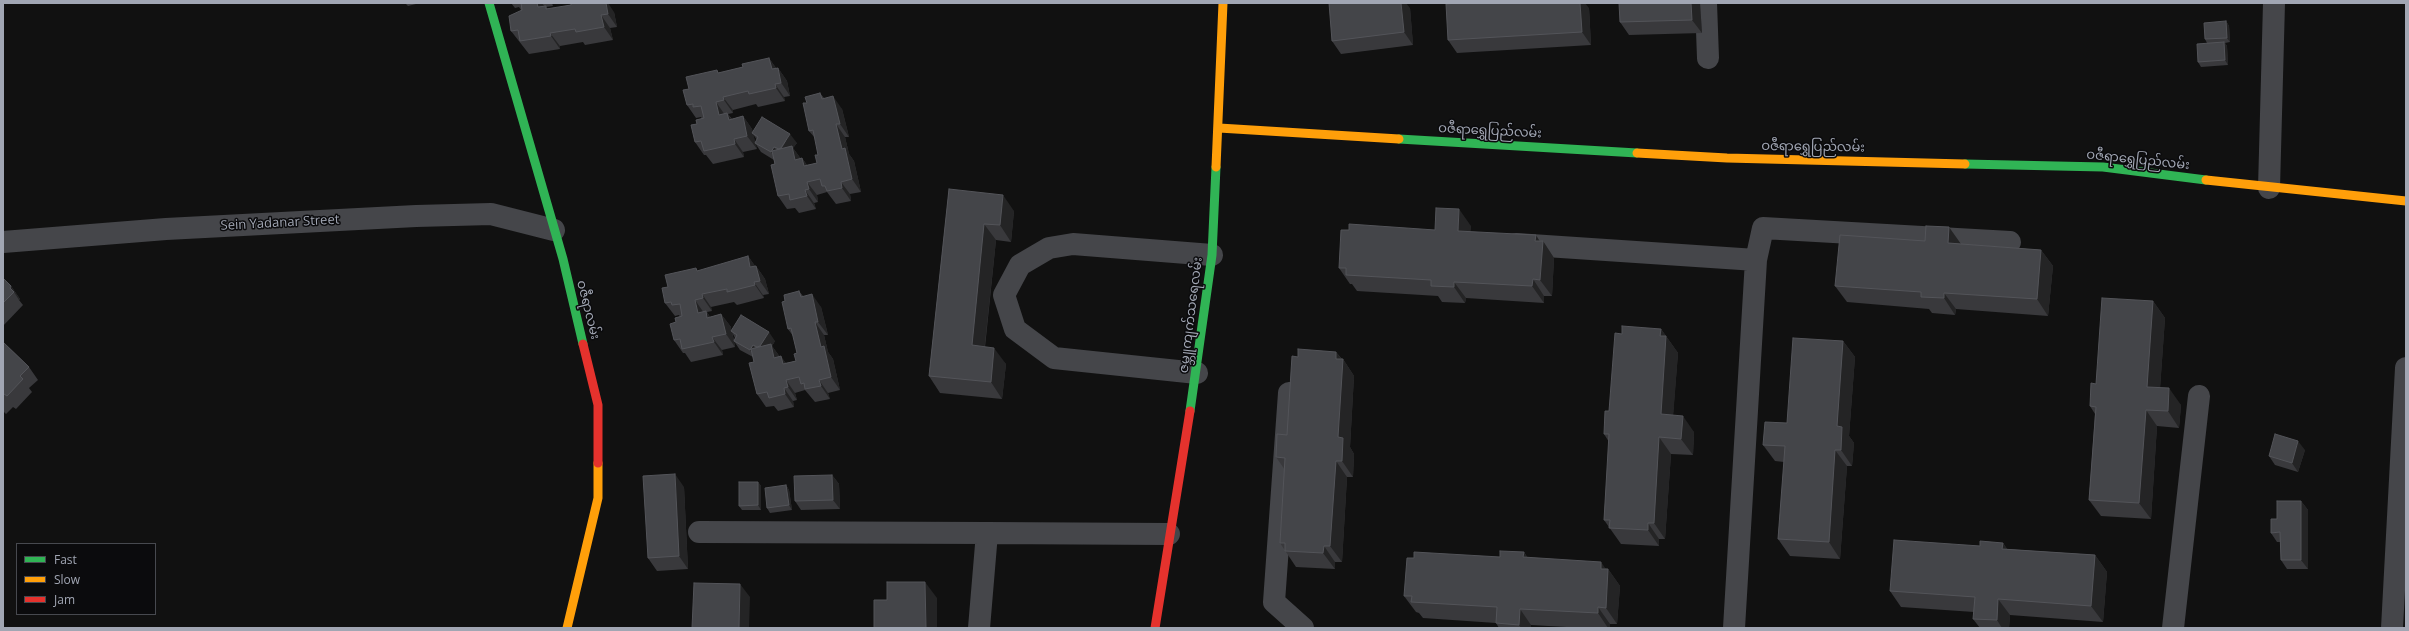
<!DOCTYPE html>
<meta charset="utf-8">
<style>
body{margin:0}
#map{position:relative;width:2409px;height:631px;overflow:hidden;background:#111;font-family:"Open Sans",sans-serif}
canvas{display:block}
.frame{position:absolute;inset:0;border:4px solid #a1a6b3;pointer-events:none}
.legend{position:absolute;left:16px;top:543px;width:140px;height:72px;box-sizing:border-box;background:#0b0b0d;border:1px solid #47494f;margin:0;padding:5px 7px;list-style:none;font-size:12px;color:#a1a6b3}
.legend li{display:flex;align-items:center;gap:8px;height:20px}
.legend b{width:20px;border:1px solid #47494f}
</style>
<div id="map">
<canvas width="2409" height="631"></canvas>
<div class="frame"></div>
<ul class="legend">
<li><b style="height:5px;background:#30b455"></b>Fast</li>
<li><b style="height:5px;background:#ff9f0a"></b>Slow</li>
<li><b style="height:5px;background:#e5322d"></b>Jam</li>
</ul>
</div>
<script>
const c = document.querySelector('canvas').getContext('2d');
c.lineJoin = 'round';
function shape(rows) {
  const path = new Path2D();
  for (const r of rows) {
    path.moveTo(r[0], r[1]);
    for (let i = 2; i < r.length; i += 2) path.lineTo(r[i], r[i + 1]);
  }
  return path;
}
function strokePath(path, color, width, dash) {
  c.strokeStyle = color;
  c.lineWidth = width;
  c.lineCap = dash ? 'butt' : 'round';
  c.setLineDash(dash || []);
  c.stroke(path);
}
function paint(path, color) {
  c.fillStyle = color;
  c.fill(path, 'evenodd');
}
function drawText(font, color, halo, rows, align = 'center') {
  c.font = font + ' "Open Sans","Noto Sans Myanmar",sans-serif';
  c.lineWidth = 3;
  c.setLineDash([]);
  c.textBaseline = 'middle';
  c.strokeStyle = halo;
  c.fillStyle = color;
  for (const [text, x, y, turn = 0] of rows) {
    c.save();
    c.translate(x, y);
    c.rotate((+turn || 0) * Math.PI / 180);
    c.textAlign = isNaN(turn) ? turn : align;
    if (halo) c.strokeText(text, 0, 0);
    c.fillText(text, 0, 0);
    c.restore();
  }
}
const street = shape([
 [1706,3,1708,58],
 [2269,188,2274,3],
 [3,242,166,229,416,216,491,214,554,230],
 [1516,244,1756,260],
 [1197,373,1054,358,1015,329,1004,295,1020,265,1049,248,1073,244,1212,255],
 [1289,393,1274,602,1303,628],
 [699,532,987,533,979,628],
 [987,533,1169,534],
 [1734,628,1756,260,1763,228,2010,242],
 [2173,628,2199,396],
 [2392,628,2406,368]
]);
const fast = shape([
 [489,3,563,259,583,344],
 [1399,139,1637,153],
 [1965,164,2103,167,2206,180],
 [1190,411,1212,255,1216,167]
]);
const slow = shape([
 [1219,128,1399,139],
 [1637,153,1727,158,1965,164],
 [1216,167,1223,3],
 [2206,180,2406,201],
 [567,628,598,498,598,463]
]);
const jam = shape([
 [583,344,598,405,598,463],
 [1155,628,1190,411]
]);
const wall = shape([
 [405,3,420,3,408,6],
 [511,3,552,3,553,6,546,7,548,9,614,12,617,27,610,28,613,40,585,45,583,42,560,46,560,49,529,54,511,31,521,10,519,7,515,8],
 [1700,3,1702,33,1629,35,1620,22],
 [1410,8,1413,45,1341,54,1332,41],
 [1589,8,1591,45,1457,53,1448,40],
 [2226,21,2229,26,2230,42,2225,43,2227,46,2228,65,2201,67,2198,62,2207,43,2205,39],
 [769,58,776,68,778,68,787,81,790,96,784,97,785,101,758,107,756,104,733,110,733,113,728,114,732,119,743,116,752,129,753,133,797,143,793,148,801,159,802,158,807,165,817,163,818,155,815,138,809,131,807,103,820,93,824,98,842,109,849,137,845,137,849,154,854,161,861,192,850,194,851,201,836,204,827,192,817,195,818,202,814,203,816,209,799,213,795,208,787,209,778,196,774,160,761,152,755,143,757,149,743,152,744,157,713,164,706,155,704,155,695,142,697,124,702,119,701,117,696,118,687,105,689,89,719,73,743,67],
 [753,134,757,140,755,142],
 [949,189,1014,211,1011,242,996,240,985,347,1006,364,1002,399,940,393,929,376],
 [1471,226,1470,232,1543,241,1554,258,1552,296,1544,296,1544,303,1466,298,1465,303,1442,302,1438,296,1357,291,1352,284,1350,284,1339,268,1349,230,1435,230],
 [1961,244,2041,250,2053,266,2048,316,1956,309,1955,315,1932,313,1929,309,1847,302,1835,286],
 [748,256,755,266,756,266,765,279,769,294,763,295,764,298,737,305,734,302,711,307,712,311,707,312,710,317,721,314,731,327,731,331,775,341,772,346,780,357,786,363,796,361,797,353,793,336,788,329,785,301,799,291,803,296,821,307,828,335,824,335,828,352,833,359,840,390,828,393,830,399,815,402,805,390,795,393,797,400,793,401,794,407,778,411,774,406,766,407,757,394,754,362,753,357,740,350,734,341,735,347,722,350,723,355,691,362,685,353,683,353,674,340,676,322,680,317,679,315,675,316,665,303,668,287],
 [732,332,735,338,734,340],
 [3,278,11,286,20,299,19,300,23,305,3,326],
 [2153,301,2165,318,2160,388,2181,405,2179,428,2157,426,2151,519,2101,516,2089,500,2095,414,2090,406,2096,384],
 [1661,329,1678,353,1673,415,1694,432,1693,455,1671,454,1665,539,1659,539,1659,546,1621,544,1604,520,1609,442,1604,434,1609,411,1622,334],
 [1843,341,1855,357,1849,436,1854,443,1852,466,1847,466,1840,559,1790,556,1778,539,1784,462,1775,461,1763,445,1787,423],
 [3,342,29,367,38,380,29,388,32,392,16,409,13,407,6,414,3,411],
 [1336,352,1342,359,1343,359,1354,376,1350,447,1354,454,1353,477,1347,477,1342,562,1335,562,1335,569,1296,567,1280,543,1285,470,1276,457,1287,435,1298,357],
 [2305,450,2298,472,2275,465,2269,456],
 [832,475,839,484,840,509,801,510,795,501],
 [758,482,761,486,761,510,742,510,739,506],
 [786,485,789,490,792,510,770,513,767,508],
 [684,487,688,569,657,571,648,558],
 [2301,501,2308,510,2308,569,2287,569,2281,560,2280,542,2277,542,2271,533,2277,519],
 [2003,543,2007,549,2095,555,2107,572,2103,622,2010,615,2009,628,1980,628,1973,619,1974,612,1901,607,1890,591,1980,546],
 [1524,552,1527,557,1608,569,1620,586,1617,624,1610,624,1610,628,1584,628,1531,625,1531,628,1499,628,1496,623,1423,618,1419,613,1416,612,1404,596,1414,558,1500,557]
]);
const shadedWall = shape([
 [537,3,542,3,545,7,538,7],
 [606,3,608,3,614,12,617,27,608,14],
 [1401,3,1406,3,1410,8,1413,45,1404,32],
 [1580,3,1585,3,1589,8,1591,45,1582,32],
 [1691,3,1700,3,1702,33,1692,20],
 [601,15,610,28,613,40,604,27],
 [2226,21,2229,26,2230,42,2227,38],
 [550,33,560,46,560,49,551,36],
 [2224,42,2227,46,2228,65,2225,60],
 [769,58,778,71,778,68,787,81,790,96,772,69],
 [775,84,784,97,785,101,776,88],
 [833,96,842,109,849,137,840,124],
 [723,97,733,110,733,113,724,100],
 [716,102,725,115,719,115],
 [727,113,736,126,729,120],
 [743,116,752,129,757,149,747,136],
 [836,124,845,137,849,154,854,161,861,192,852,179,842,149],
 [790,134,797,143,793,148,801,159,795,160,781,150],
 [734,139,743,152,744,157,735,144],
 [774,147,781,156,777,161,771,152],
 [802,158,811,171,804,166],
 [807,182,817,195,818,202,809,189],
 [841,182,850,194,851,201,842,188],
 [805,190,814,203,816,209,807,196],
 [1003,195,1014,211,1011,242,1000,225],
 [1459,209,1471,226,1469,247,1458,231],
 [984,224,996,240,983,362,972,345],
 [1949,227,1961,244,1948,243],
 [1536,235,1542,245,1543,241,1554,258,1552,296,1540,280,1535,241],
 [2041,250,2053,266,2048,316,2037,299],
 [748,256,757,269,756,266,765,279,769,294,750,267],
 [1533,279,1544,296,1544,303,1532,286],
 [754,282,763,295,764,298,755,285],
 [1454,282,1466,298,1465,303,1454,287],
 [11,286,20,299,19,300,14,292,10,288],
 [1944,293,1956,309,1955,315,1944,298],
 [702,294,711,307,712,311,703,298],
 [812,294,821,307,828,335,818,322],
 [695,300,704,313,698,313],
 [2153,301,2165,318,2159,403,2147,387],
 [706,311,715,324,707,318],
 [721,314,731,327,735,347,726,334],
 [815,322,824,335,828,352,833,359,840,390,831,377,821,347],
 [1661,329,1678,353,1672,431,1661,414],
 [769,332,775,341,772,346,780,357,783,371,759,348],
 [712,337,722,350,723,355,714,342],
 [1843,341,1855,357,1849,436,1854,443,1852,466,1841,450,1837,426],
 [753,345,759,354,756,359,750,350],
 [994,348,1006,364,1002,399,991,382],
 [1336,352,1343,361,1343,359,1354,376,1350,447,1354,454,1353,477,1342,461,1338,437,1336,359],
 [781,356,790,369,783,364],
 [786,380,795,393,797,400,788,387],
 [819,380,828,393,830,399,821,386],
 [784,388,793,401,794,407,785,394],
 [2169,388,2181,405,2179,428,2168,411],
 [2146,410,2157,426,2151,519,2139,503],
 [1683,416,1694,432,1693,455,1681,439],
 [1659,437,1671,454,1665,539,1654,523],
 [2298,441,2305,450,2298,472,2292,463],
 [1835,450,1847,466,1840,559,1829,542],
 [1336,461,1347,477,1342,562,1330,546],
 [675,474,684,487,688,569,679,556],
 [832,475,839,484,840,509,833,500],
 [758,482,761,486,761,510,758,505],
 [786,485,789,490,792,510,789,505],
 [2301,501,2308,510,2308,569,2301,560],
 [1648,523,1659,539,1659,546,1648,530],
 [2003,543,2014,559,2002,549],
 [1324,546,1335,562,1335,569,1323,553],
 [1524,552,1535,569,1523,557],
 [2095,555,2107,572,2103,622,2091,606],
 [1601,562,1608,572,1608,569,1620,586,1617,624,1606,608,1601,569],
 [925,582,937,598,937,628,926,628],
 [740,584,750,597,749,628,739,628],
 [1998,599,2010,615,2009,628,2002,628,1997,620],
 [1598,607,1610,624,1610,628,1608,628,1598,613],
 [1520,609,1531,625,1531,628,1521,628,1519,625]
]);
const building = shape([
 [521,3,537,3,538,7,546,6,546,9,571,5,571,3,606,3,608,14,601,15,604,27,576,32,575,29,550,33,551,36,520,41,518,30,511,31,509,16,522,10,521,3],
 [1329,3,1401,3,1404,32,1332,41,1329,3],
 [1457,3,1580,3,1582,32,1448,40,1446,4,1457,3],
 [1619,3,1691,3,1692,20,1620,22,1619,3],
 [2226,21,2227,38,2205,39,2204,23,2226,21],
 [2224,42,2225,60,2198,62,2197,44,2224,42],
 [769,58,772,69,778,68,781,83,775,84,776,88,749,94,748,91,723,97,724,100,716,102,719,115,727,113,729,120,743,116,747,136,734,139,735,144,704,151,701,141,695,142,691,125,697,124,696,120,704,118,701,106,693,107,693,104,687,105,683,90,689,89,686,77,717,70,718,73,743,67,742,64,769,58],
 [820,93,822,99,833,96,840,124,836,124,842,149,845,148,852,179,841,182,842,188,827,191,825,186,822,186,820,179,807,182,809,189,805,190,807,196,790,200,789,194,778,196,771,165,775,164,772,151,792,146,795,160,802,158,804,166,817,163,815,155,818,155,813,130,809,131,803,103,807,103,805,97,820,93],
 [762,117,790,134,781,148,779,149,774,147,771,152,755,143,758,137,752,133,762,117],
 [949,189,1003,195,1000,225,984,224,972,345,994,348,991,382,929,376,949,189],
 [1436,208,1459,209,1458,231,1536,235,1535,241,1543,241,1540,280,1533,279,1532,286,1454,282,1454,287,1431,286,1431,280,1346,275,1346,268,1339,268,1341,230,1349,230,1349,224,1435,230,1436,208],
 [1926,226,1949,227,1948,243,2041,250,2037,299,1944,293,1944,298,1921,297,1921,292,1835,286,1840,235,1925,241,1926,226],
 [748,256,750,267,756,266,760,281,754,282,755,285,727,292,727,289,702,294,703,298,695,300,698,313,706,311,707,318,721,314,726,334,712,337,714,342,682,349,680,339,674,340,670,324,676,322,675,318,682,316,680,304,672,305,671,302,665,303,662,288,668,287,665,275,696,268,697,271,748,256],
 [3,278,11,286,10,288,14,292,3,303,3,278],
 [799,291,801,297,812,294,818,322,815,322,821,347,824,346,831,377,819,380,821,386,805,389,804,383,801,384,799,377,786,380,788,387,784,388,785,394,769,398,767,392,757,394,749,363,754,362,751,349,771,344,774,358,781,356,783,364,796,361,794,354,797,353,791,328,788,329,782,302,785,301,784,295,799,291],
 [2102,298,2153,301,2147,387,2169,388,2168,411,2146,410,2139,503,2089,500,2096,407,2090,406,2091,383,2096,384,2102,298],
 [741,315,769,332,760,346,757,347,753,345,750,350,734,341,737,335,731,331,741,315],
 [1622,326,1661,329,1660,336,1666,336,1661,414,1683,416,1681,439,1659,437,1654,523,1648,523,1648,530,1609,528,1610,520,1604,520,1609,434,1604,434,1605,411,1609,411,1615,333,1622,334,1622,326],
 [1793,338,1843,341,1837,426,1842,427,1841,450,1835,450,1829,542,1778,539,1785,446,1763,445,1765,422,1787,423,1793,338],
 [3,342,29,367,20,376,23,379,7,396,4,394,3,395,3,342],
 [1298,349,1336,352,1336,359,1343,359,1338,437,1343,438,1342,461,1336,461,1330,546,1324,546,1323,553,1285,551,1285,543,1280,543,1285,458,1276,457,1277,434,1287,435,1292,356,1298,357,1298,349],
 [2275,434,2298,441,2292,463,2269,456,2275,434],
 [675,474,679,556,648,558,643,476,675,474],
 [832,475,833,500,795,501,794,476,832,475],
 [739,482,758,482,758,505,739,506,739,482],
 [786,485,789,505,767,508,765,488,786,485],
 [2277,501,2301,501,2301,560,2281,560,2280,532,2271,533,2271,519,2277,519,2277,501],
 [1894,540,1980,546,1980,541,2003,543,2002,549,2095,555,2091,606,1998,599,1997,620,1973,619,1975,597,1890,591,1894,540],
 [1500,551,1524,552,1523,557,1601,562,1601,569,1608,569,1606,608,1598,607,1598,613,1520,609,1519,625,1496,623,1497,607,1411,602,1412,596,1404,596,1407,558,1414,558,1414,552,1500,557,1500,551],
 [887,582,925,582,926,628,874,628,874,600,887,600,887,582],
 [694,583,740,584,739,628,692,628,694,583]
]);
const streetNames = [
 ["ဝဇီရာရွှေပြည်လမ်း",1490,131,3],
 ["ဝဇီရာရွှေပြည်လမ်း",1813,147,1],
 ["ဝဇီရာရွှေပြည်လမ်း",2138,160,6],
 ["Sein Yadanar Street",280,223,-3],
 ["ဝဇီရာလမ်း",588,310,76],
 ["ဇမ္ဘူကျက်သရေလမ်း",1191,315,-83]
];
strokePath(street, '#45464a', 22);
strokePath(fast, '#30b455', 9);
strokePath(slow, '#ff9f0a', 9);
strokePath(jam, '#e5322d', 9);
paint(wall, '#39393c');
paint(shadedWall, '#242425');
paint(building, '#444549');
strokePath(building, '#535459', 1);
drawText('13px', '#a1a6b3', '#0b0b0d', streetNames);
</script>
